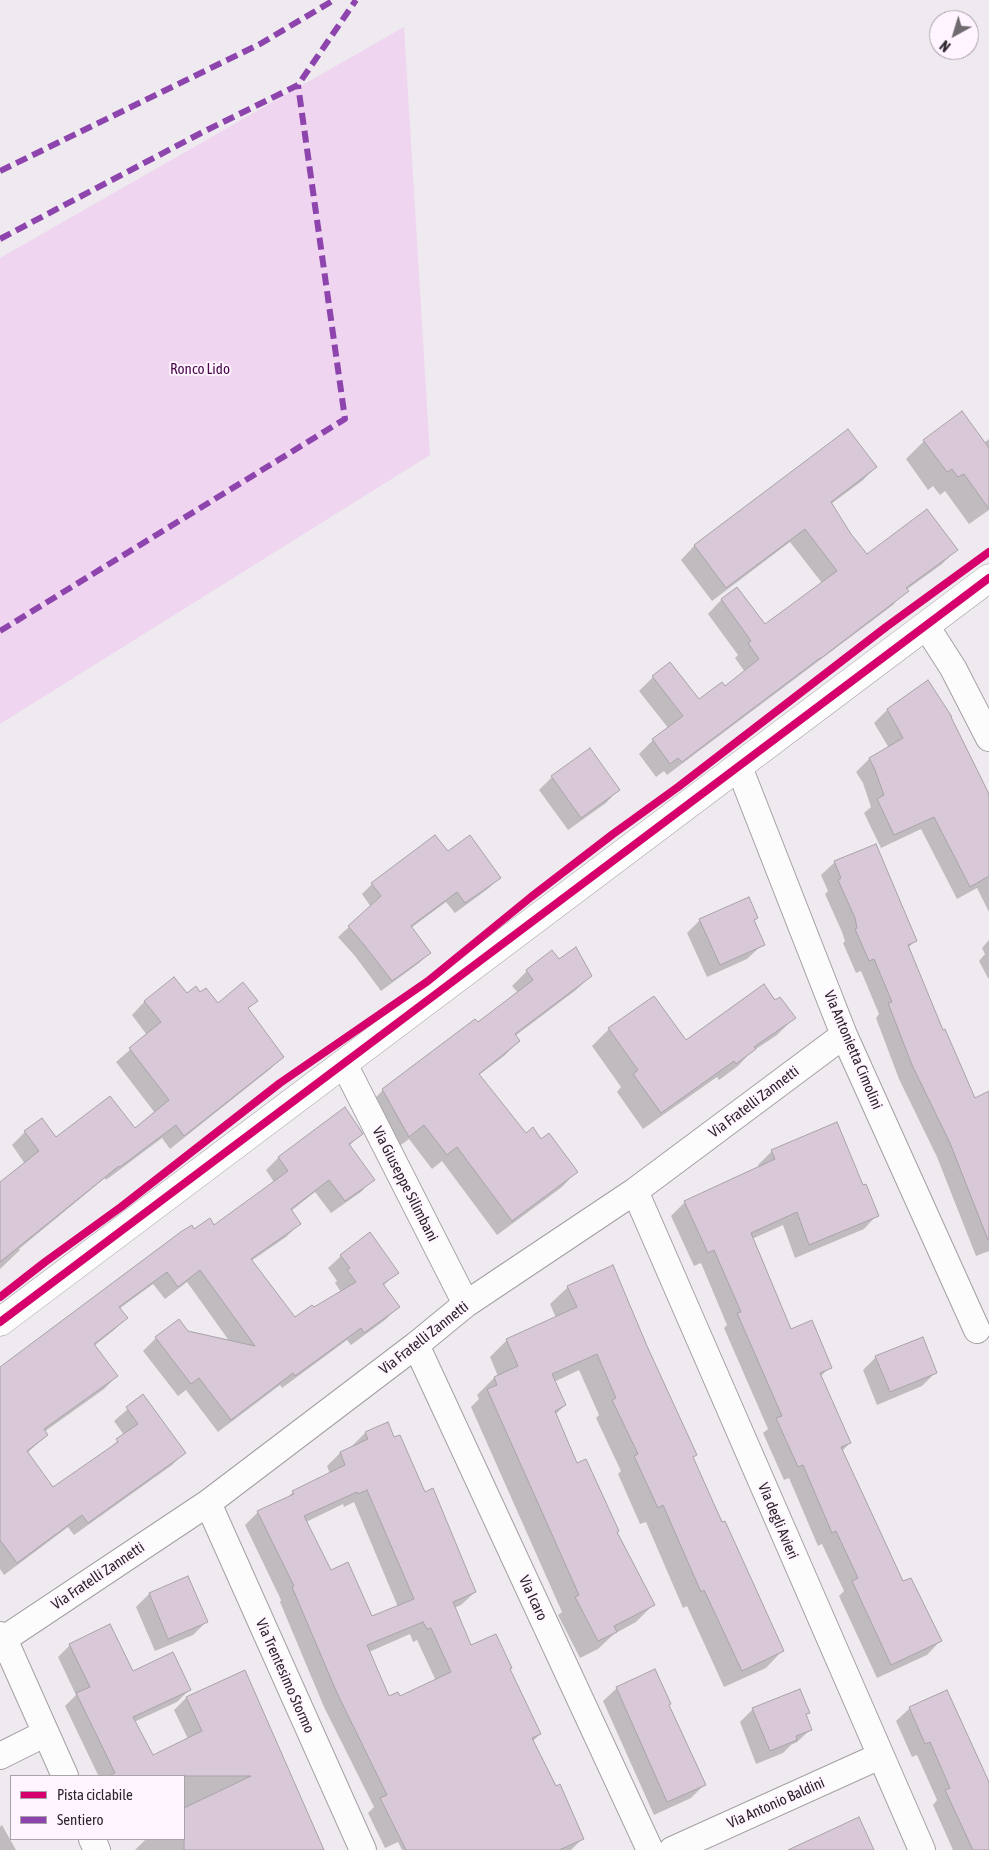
<!DOCTYPE html>
<style>
body{margin:0}
#map{position:relative;width:989px;height:1850px;overflow:hidden;background:#efeaef;font-family:"Asap Condensed",sans-serif}
canvas{display:block}
.legend{position:absolute;left:10px;top:1775px;width:175px;height:65px;box-sizing:border-box;background:#fff4ff;border:1px solid #aaa2aa;margin:0;padding:6px 9px;list-style:none;font-size:15px;color:#2a262a}
.legend li{display:flex;align-items:center;gap:10px;height:25px}
.legend b{width:25px;border:1px solid #aaa2aa}
.north{position:absolute;left:929px;top:10px;width:50px;height:50px;box-sizing:border-box;background:#fff4ff;border:1px solid #aaa2aa;border-radius:50%;rotate:219deg;font-size:14px;font-weight:700;line-height:20px;text-align:center;color:#2a262a}
.north::after{content:'';display:block;margin:auto;width:18px;height:22px;background:#6f6b6f;clip-path:polygon(50% 0,100% 100%,50% 72%,0 100%)}
</style>
<div id="map">
<canvas width="989" height="1850"></canvas>
<ul class="legend">
<li><b style="height:6px;background:#d6006c"></b>Pista ciclabile</li>
<li><b style="height:6px;background:#8e44ad"></b>Sentiero</li>
</ul>
<div class="north">N</div>
</div>
<script>
const c = document.querySelector('canvas').getContext('2d');
c.lineJoin = 'round';
function paint(path, color) {
  c.fillStyle = color;
  c.fill(path, 'evenodd');
}
function shape(rows) {
  const path = new Path2D();
  for (const r of rows) {
    path.moveTo(r[0], r[1]);
    for (let i = 2; i < r.length; i += 2) path.lineTo(r[i], r[i + 1]);
  }
  return path;
}
function strokePath(path, color, width, dash) {
  c.strokeStyle = color;
  c.lineWidth = width;
  c.lineCap = dash ? 'butt' : 'round';
  c.setLineDash(dash || []);
  c.stroke(path);
}
function drawText(font, color, halo, rows, align = 'center') {
  c.font = font + ' "Asap Condensed",sans-serif';
  c.lineWidth = 4;
  c.setLineDash([]);
  c.textBaseline = 'middle';
  c.strokeStyle = halo;
  c.fillStyle = color;
  for (const [text, x, y, turn = 0] of rows) {
    c.save();
    c.translate(x, y);
    c.rotate((+turn || 0) * Math.PI / 180);
    c.textAlign = isNaN(turn) ? turn : align;
    if (halo) c.strokeText(text, 0, 0);
    c.fillText(text, 0, 0);
    c.restore();
  }
}
const green = shape([
 [404,27,430,455,0,724,0,258]
]);
const shadow = shape([
 [848,430,876,467,862,481,831,504,850,535,867,556,956,550,942,564,906,590,893,605,667,775,664,771,656,777,639,754,653,740,669,729,639,691,653,677,699,701,725,688,745,672,735,658,738,655,708,614,721,600,737,589,765,626,822,583,790,542,712,601,681,560,694,546],
 [989,439,989,510,969,524,945,491,940,495,933,486,928,490,906,459,924,441,984,443],
 [928,681,989,796,989,912,977,888,957,899,921,829,881,848,864,813,871,807,863,783,856,772,869,759,889,748,874,723,887,710],
 [552,777,619,789,606,803,568,830,539,790],
 [835,862,915,941,908,948,942,1031,974,1100,989,1093,989,1251,976,1256,937,1157,899,1079,876,1018,879,1014,861,971,856,973,843,943,845,941,842,932,825,894,828,891,821,875],
 [499,878,489,888,455,913,446,902,411,928,429,953,419,963,381,991,355,956,338,937,371,907,362,894,372,884],
 [757,918,753,921,761,946,747,959,707,977,687,933,700,920],
 [989,940,989,978,988,978,979,961,985,954,982,948],
 [559,961,591,976,576,990,515,1036,519,1041,504,1056,479,1075,525,1134,576,1172,562,1187,497,1235,442,1161,432,1169,409,1139,394,1150,369,1104,383,1090,518,993,512,986,527,971],
 [200,993,217,1005,256,1001,247,1010,282,1057,269,1070,170,1149,162,1138,106,1180,105,1178,19,1249,20,1250,0,1269,0,1184,25,1164,12,1145,25,1132,56,1139,135,1130,155,1113,116,1062,147,1035,132,1015,145,1001],
 [775,1002,794,1018,777,1035,750,1053,738,1066,719,1080,717,1077,643,1129,617,1092,621,1087,592,1046,609,1029,686,1042],
 [345,1109,361,1134,349,1146,373,1179,361,1192,331,1213,315,1192,291,1211,299,1224,286,1237,251,1261,295,1319,341,1292,335,1283,337,1281,328,1268,341,1256,370,1234,397,1272,383,1286,398,1307,385,1320,351,1345,347,1340,282,1388,280,1385,218,1432,186,1390,178,1396,143,1351,156,1338,187,1332,230,1342,187,1282,165,1299,153,1284,119,1309,126,1318,113,1331,94,1346,117,1376,104,1389,44,1432,47,1435,27,1453,52,1488,104,1453,124,1435,114,1421,143,1396,184,1453,172,1465,74,1535,68,1527,4,1575,0,1569,0,1369,194,1231,214,1226,274,1182,266,1170,278,1158],
 [772,1151,862,1187,877,1215,864,1229,795,1258,783,1225,752,1239,790,1331,830,1367,820,1377,850,1443,842,1451,903,1583,940,1641,927,1655,877,1678,839,1596,844,1591,822,1544,818,1546,789,1478,784,1480,763,1433,768,1429,724,1328,727,1325,701,1263,694,1266,671,1216,685,1202,759,1168,758,1165],
 [568,1287,645,1346,696,1455,692,1458,783,1650,766,1668,724,1687,687,1606,683,1608,646,1522,640,1524,618,1474,621,1471,596,1418,599,1415,579,1370,554,1382,565,1405,555,1415,576,1465,616,1532,653,1605,636,1622,614,1634,598,1649,580,1658,558,1615,562,1612,471,1407,479,1399,477,1395,494,1378,498,1376,490,1357,507,1340,556,1318,550,1304],
 [876,1357,935,1373,922,1386,877,1405,863,1370],
 [387,1424,393,1438,424,1494,475,1592,461,1605,454,1608,471,1647,509,1670,540,1734,533,1741,583,1838,571,1850,402,1850,398,1842,385,1848,368,1813,374,1807,324,1707,280,1602,281,1600,245,1525,258,1512,286,1499,293,1492,330,1474,327,1466,340,1453,352,1446,365,1433],
 [354,1502,398,1607,372,1618,330,1572,306,1522,343,1504,344,1507],
 [410,1634,413,1642,417,1640,436,1681,399,1698,389,1698,369,1652],
 [187,1578,206,1622,193,1635,155,1651,136,1607,149,1594],
 [70,1645,133,1673,189,1690,177,1702,134,1722,152,1757,188,1739,174,1710,186,1698,244,1672,322,1850,135,1850,146,1839,184,1839,184,1776,96,1776,98,1775,65,1706,76,1695,58,1657],
 [617,1688,668,1705,704,1785,691,1798,654,1815,603,1701],
 [910,1708,989,1784,989,1850,953,1850,933,1805,937,1800,917,1755,912,1757,896,1721],
 [753,1709,808,1712,805,1716,811,1729,797,1742,791,1745,783,1753,756,1764,740,1722],
 [2,1825,16,1850,0,1850,0,1827]
]);
const building = shape([
 [962,411,989,448,989,509,964,474,958,477,952,469,947,472,923,440,962,411],
 [848,429,877,467,831,502,851,534,867,554,927,509,958,550,906,588,909,591,820,659,820,658,682,762,678,758,670,764,652,739,683,716,652,676,670,662,699,699,722,682,725,686,759,659,748,643,751,641,721,599,737,587,765,624,837,571,805,529,726,588,694,545,848,429],
 [928,680,952,717,951,717,989,794,989,876,970,887,934,817,894,835,877,799,884,795,875,770,869,758,903,738,887,709,928,680],
 [590,748,620,790,581,818,551,776,590,748],
 [435,835,448,851,470,835,501,878,465,903,457,892,411,926,431,953,392,981,365,946,348,926,381,896,371,883,435,835],
 [876,844,917,941,908,945,943,1030,945,1029,975,1098,989,1091,989,1240,988,1240,950,1143,912,1065,888,1003,892,1002,874,959,869,961,855,929,857,928,855,918,838,880,841,878,834,861,876,844],
 [749,897,758,918,754,920,765,945,720,965,699,919,749,897],
 [576,947,592,976,515,1034,520,1041,479,1074,526,1133,533,1127,541,1139,549,1133,578,1172,512,1221,457,1147,447,1155,424,1125,409,1137,382,1089,475,1019,478,1022,533,980,526,970,552,950,559,959,576,947],
 [174,977,187,993,196,986,200,992,206,988,218,1003,243,982,258,1001,248,1008,284,1057,184,1136,176,1125,120,1167,119,1166,0,1262,0,1182,39,1151,24,1131,42,1118,56,1137,110,1096,135,1128,169,1100,129,1048,161,1022,144,1001,174,977],
 [764,984,775,1000,780,997,796,1018,754,1047,756,1049,736,1064,734,1061,661,1113,633,1074,638,1070,608,1028,654,996,686,1040,764,984],
 [345,1107,363,1134,349,1144,375,1180,345,1201,329,1180,291,1209,301,1224,251,1259,295,1317,312,1305,314,1307,356,1282,347,1270,350,1268,340,1255,370,1232,399,1273,383,1284,400,1307,364,1333,361,1328,295,1376,293,1373,231,1420,199,1378,191,1384,155,1337,179,1319,188,1331,255,1346,200,1270,178,1287,167,1272,119,1307,128,1318,94,1344,118,1376,44,1429,48,1435,27,1451,53,1487,118,1442,116,1439,138,1424,126,1407,143,1394,186,1453,88,1523,82,1515,17,1563,0,1540,0,1367,182,1231,192,1225,194,1229,210,1218,214,1225,288,1171,278,1157,345,1107],
 [837,1122,863,1185,866,1184,879,1216,809,1245,797,1212,751,1233,791,1329,812,1320,832,1368,820,1373,851,1443,841,1447,903,1581,911,1578,942,1641,891,1665,852,1581,858,1578,836,1531,832,1533,803,1465,798,1467,776,1418,782,1416,737,1313,741,1312,714,1250,708,1253,684,1201,775,1159,771,1150,837,1122],
 [613,1265,647,1346,697,1455,693,1457,722,1522,725,1521,784,1651,742,1671,704,1590,701,1592,663,1505,658,1508,634,1456,638,1454,612,1400,616,1398,597,1354,552,1374,566,1405,555,1411,577,1463,586,1459,619,1531,617,1532,655,1605,614,1626,617,1632,598,1641,575,1597,579,1595,487,1389,497,1385,494,1377,518,1366,506,1339,577,1307,567,1286,613,1265],
 [923,1337,937,1373,890,1392,875,1356,923,1337],
 [388,1422,394,1437,400,1435,425,1492,433,1488,476,1592,453,1602,471,1645,496,1634,512,1668,510,1669,541,1734,532,1738,556,1786,560,1784,584,1839,559,1850,406,1850,380,1798,387,1795,337,1693,292,1587,294,1586,257,1511,294,1494,292,1491,345,1465,340,1452,368,1439,365,1432,388,1422],
 [367,1490,414,1599,372,1616,348,1562,331,1570,304,1516,357,1492,358,1494,367,1490],
 [423,1622,427,1629,431,1628,451,1672,400,1696,398,1692,389,1696,367,1645,423,1622],
 [188,1576,208,1622,168,1639,149,1593,188,1576],
 [110,1624,133,1671,173,1652,191,1690,133,1717,153,1755,202,1731,186,1697,245,1670,324,1850,184,1850,184,1808,251,1776,109,1776,115,1773,76,1693,90,1687,69,1644,110,1624],
 [655,1669,671,1704,669,1705,706,1785,667,1802,616,1687,655,1669],
 [800,1689,810,1713,806,1714,812,1730,796,1736,797,1740,770,1751,752,1708,800,1689],
 [947,1690,989,1782,989,1850,973,1850,945,1790,950,1788,930,1742,925,1744,909,1707,947,1690],
 [859,1817,874,1850,788,1850,859,1817]
]);
const street = shape([
 [926,626,953,668,989,738],
 [739,767,844,1035,977,1330],
 [344,1064,466,1304],
 [635,1191,922,1850],
 [416,1345,650,1850],
 [208,1503,363,1850],
 [0,1635,4,1639,65,1776],
 [4,1639,208,1503,416,1345,466,1304,635,1191,844,1035],
 [0,1756,46,1733],
 [92,1839,97,1850],
 [672,1850,880,1756]
]);
const secondary = shape([
 [0,1322,989,578]
]);
const quiet = shape([
 [0,171,260,44,334,0],
 [0,239,201,133,298,85,356,0],
 [0,631,345,419,298,85]
]);
const cycleway = shape([
 [0,1297,45,1262,121,1207,280,1083,428,981,531,897,613,834,678,787,886,627,989,552],
 [0,1322,989,578]
]);
const parkNames = [
 ["Ronco Lido",200,369]
];
const streetNames = [
 ["Via Antonietta Cimolini",853,1050,67],
 ["Via Fratelli Zannetti",754,1102,-37],
 ["Via Giuseppe Silimbani",405,1184,63],
 ["Via Fratelli Zannetti",424,1338,-38],
 ["Via degli Avieri",778,1521,67],
 ["Via Fratelli Zannetti",98,1576,-34],
 ["Via Icaro",533,1598,65],
 ["Via Trentesimo Stormo",285,1676,66],
 ["Via Antonio Baldini",776,1803,-24]
];
paint(green, '#efd5ef');
paint(shadow, '#0003');
paint(building, '#d8c8d8');
strokePath(building, '#a8a3a7', 1);
strokePath(street, '#a49fa3', 28);
strokePath(secondary, '#a49fa3', 29);
strokePath(street, '#fdfcfd', 26);
strokePath(secondary, '#fdfcfd', 28);
strokePath(quiet, '#8e44ad', 6, [12, 6]);
strokePath(cycleway, '#d6006c', 8);
drawText('15px', '#48084b', '#fff4ff', parkNames);
drawText('15px', '#2a262a', '#fff4ff', streetNames);
</script>
